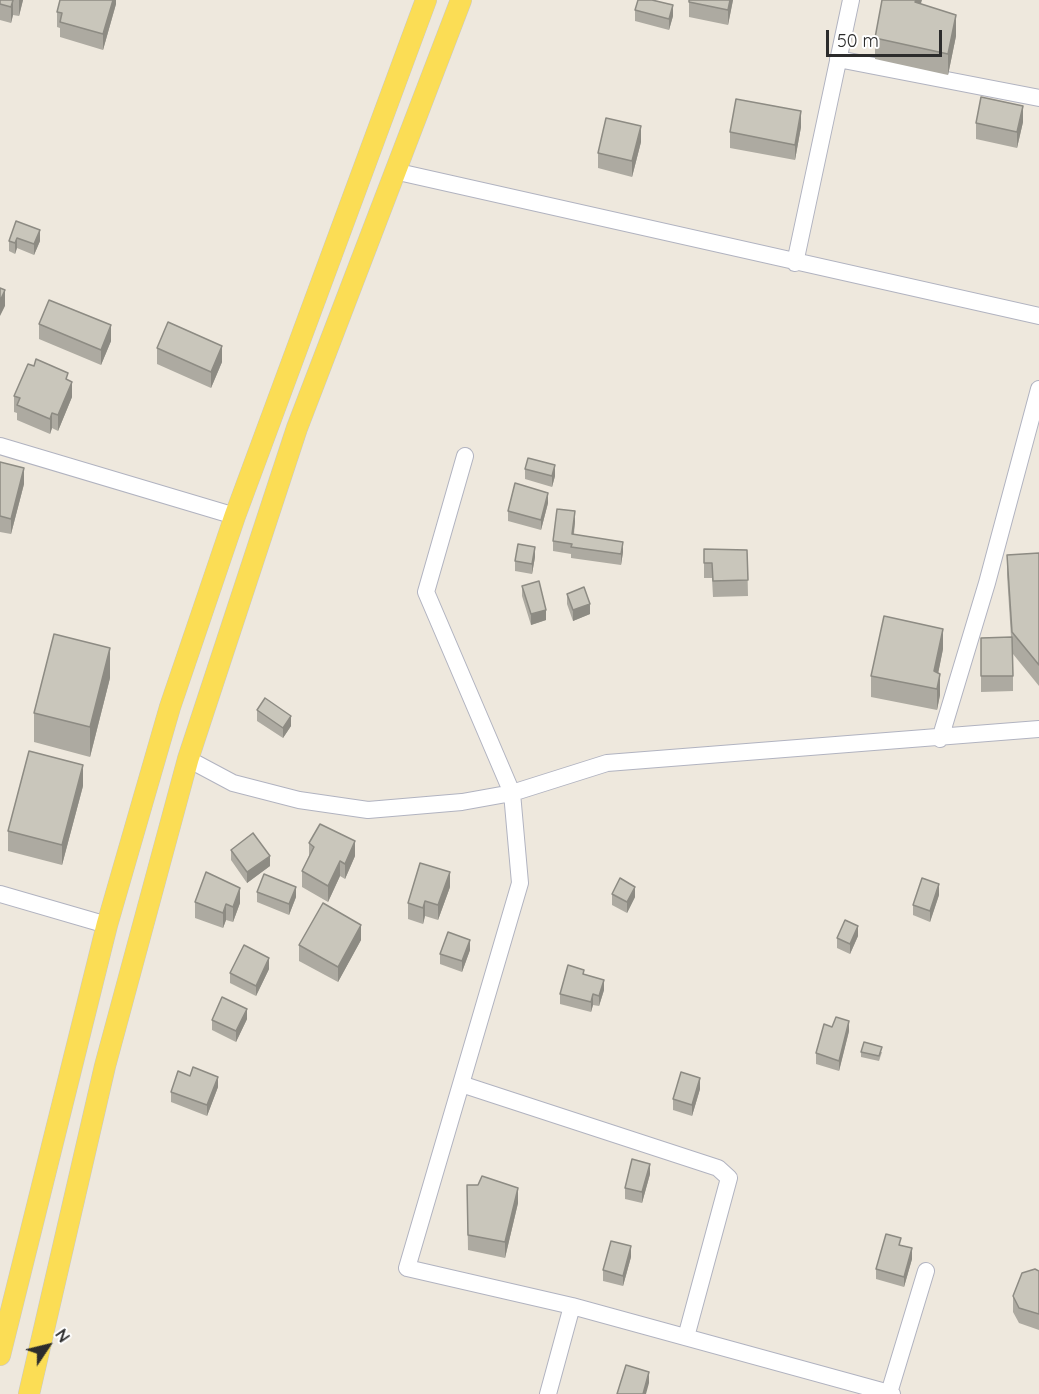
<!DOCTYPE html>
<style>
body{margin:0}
#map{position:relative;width:1039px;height:1394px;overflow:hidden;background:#eee8dd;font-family:Quicksand,sans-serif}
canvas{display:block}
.north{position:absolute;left:18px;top:1316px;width:60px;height:60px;-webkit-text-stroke:4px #fff;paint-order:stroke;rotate:55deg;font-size:16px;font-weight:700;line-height:24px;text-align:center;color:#2c2c2c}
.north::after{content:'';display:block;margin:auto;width:21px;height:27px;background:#2c2c2c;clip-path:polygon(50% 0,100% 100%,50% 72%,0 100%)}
.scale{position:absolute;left:826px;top:30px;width:116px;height:27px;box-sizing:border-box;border:3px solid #2c2c2c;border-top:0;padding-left:8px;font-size:18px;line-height:21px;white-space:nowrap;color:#2c2c2c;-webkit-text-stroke:4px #fff;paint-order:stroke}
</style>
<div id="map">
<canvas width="1039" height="1394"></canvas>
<div class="north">N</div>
<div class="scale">50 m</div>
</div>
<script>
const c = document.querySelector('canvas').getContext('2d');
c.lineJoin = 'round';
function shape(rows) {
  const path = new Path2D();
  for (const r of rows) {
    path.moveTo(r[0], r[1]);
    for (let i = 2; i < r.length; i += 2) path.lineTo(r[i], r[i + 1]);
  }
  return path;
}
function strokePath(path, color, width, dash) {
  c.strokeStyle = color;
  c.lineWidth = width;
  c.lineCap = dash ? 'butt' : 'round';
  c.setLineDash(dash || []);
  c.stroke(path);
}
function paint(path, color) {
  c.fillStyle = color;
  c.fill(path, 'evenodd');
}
const minor = shape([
 [838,59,1039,98],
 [394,171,1039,316],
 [795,263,851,0],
 [0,446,235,516],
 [465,456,426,592,512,793,520,883,407,1268,572,1306,889,1393],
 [940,739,987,583,1039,389],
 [188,759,233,783,299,800,368,810,462,802,512,793,607,763,1039,729],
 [0,894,107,925],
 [461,1084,718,1168,729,1178,686,1337],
 [548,1394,572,1306],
 [892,1394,889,1393,926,1271]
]);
const major = shape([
 [0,1355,107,925,170,707,235,516,426,0],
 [29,1394,105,1066,188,759,297,428,461,0]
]);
const wall = shape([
 [0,0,23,0,19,16,13,15,11,23,0,20],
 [116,0,116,4,103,50,60,37,60,28,57,27,57,12],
 [689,0,733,0,728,25,689,17],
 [921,4,956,36,948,75,875,59,875,38],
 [635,10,673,16,669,30,635,21],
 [1023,122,1017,148,976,139,976,123],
 [801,127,795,160,730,148,730,132],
 [641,142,632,177,598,168,598,153],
 [16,221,40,241,34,255,17,248,15,254,9,251,9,241],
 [39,324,111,341,101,365,39,339],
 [157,348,222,362,211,388,157,364],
 [68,380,72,397,58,431,52,428,50,434,17,420,17,413,14,412,14,396],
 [0,462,24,484,11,534,0,532],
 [525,469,555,476,552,487,525,479],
 [548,503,541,530,508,521,508,511],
 [575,522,574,534,623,552,621,565,571,558,571,554,553,551,553,541],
 [704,549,747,550,748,596,713,597,712,578,704,578],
 [1039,553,1039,686,1013,654,1013,691,981,692,981,638,1011,637,1007,575,1007,555],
 [535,557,532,574,515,571,515,561],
 [522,586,546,620,531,625,522,596],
 [567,594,590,614,573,621,567,604],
 [943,649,938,673,940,695,937,710,871,697,871,676],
 [110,678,90,757,34,742,34,713],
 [257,710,291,726,283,738,257,721],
 [83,786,62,865,8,851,8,831],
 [309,843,355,856,345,879,340,876,328,902,302,887,302,871,309,856],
 [231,850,270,866,247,883,231,860],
 [450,887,438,920,425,916,423,924,408,919,408,903],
 [257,892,296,897,289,915,257,902],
 [612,894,635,897,627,913,612,905],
 [939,895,930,922,913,915,913,905],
 [195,902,240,903,233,922,226,920,223,928,195,918],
 [858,936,850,954,837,948,837,938],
 [361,940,338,982,299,961,299,945],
 [470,950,462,972,440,964,440,954],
 [269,969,256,996,230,983,230,973],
 [584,975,604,990,599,1006,593,1005,591,1012,560,1004,560,994],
 [247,1019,236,1042,212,1030,212,1020],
 [849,1031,839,1071,816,1064,816,1053],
 [861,1052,882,1052,879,1061,861,1057],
 [218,1087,207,1116,171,1102,171,1092],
 [700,1089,692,1116,673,1110,673,1099],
 [650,1174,642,1203,625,1199,625,1188],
 [467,1185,518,1203,505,1258,468,1250],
 [901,1245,912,1259,904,1287,876,1279,876,1269],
 [631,1257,623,1286,603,1281,603,1270],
 [1039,1271,1039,1330,1019,1323,1013,1312,1013,1296]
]);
const shadedWall = shape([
 [13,0,13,15,11,23,11,7],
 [19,0,23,0,19,16],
 [113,0,116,0,116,4,103,50,103,34],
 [730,0,733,0,728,25,728,10],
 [916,0,922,0,915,23,915,2],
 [673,5,673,16,669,30,669,19],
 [956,15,956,36,948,75,948,54],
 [1023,106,1023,122,1017,148,1017,132],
 [801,111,801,127,795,160,795,145],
 [641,126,641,142,632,177,632,161],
 [40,230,40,241,34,255,34,244],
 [17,238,17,248,15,254,15,243],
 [5,290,5,306,0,316,0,301],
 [111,325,111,341,101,365,101,350],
 [222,346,222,362,211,388,211,372],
 [72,382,72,397,58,431,58,415],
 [52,413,52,428,50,434,50,419],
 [555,465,555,476,552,487,552,476],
 [24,468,24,484,11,534,11,519],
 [548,493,548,503,541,530,541,520],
 [575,511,575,522,572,545,572,534],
 [623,542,623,552,621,565,621,554],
 [535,547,535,557,532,574,532,564],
 [590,604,590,614,573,621,573,610],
 [546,610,546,620,531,625,531,614],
 [943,629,943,649,935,689,934,671],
 [110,648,110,678,90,757,90,727],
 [940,674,940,695,937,710,937,689],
 [291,716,291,726,283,738,283,728],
 [83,765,83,786,62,865,62,845],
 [355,841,355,856,345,879,345,864],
 [270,856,270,866,247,883,247,872],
 [340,861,340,876,328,902,328,886],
 [450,872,450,887,438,920,438,905],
 [939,884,939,895,930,922,930,911],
 [296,887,296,897,289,915,289,904],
 [635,887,635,897,627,913,627,902],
 [240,888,240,903,233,922,233,907],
 [425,901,425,916,423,924,423,908],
 [226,904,226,920,223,928,223,913],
 [361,925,361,940,338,982,338,967],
 [858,926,858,936,850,954,850,944],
 [470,940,470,950,462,972,462,961],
 [269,958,269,969,256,996,256,986],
 [604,980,604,990,599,1006,599,996],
 [593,994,593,1005,591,1012,591,1002],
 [247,1009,247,1019,236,1042,236,1031],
 [849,1021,849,1031,839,1071,839,1061],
 [218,1077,218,1087,207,1116,207,1105],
 [700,1078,700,1089,692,1116,692,1105],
 [650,1164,650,1174,642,1203,642,1192],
 [518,1188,518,1203,505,1258,505,1242],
 [631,1246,631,1257,623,1286,623,1276],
 [912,1248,912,1259,904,1287,904,1277],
 [649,1372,649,1383,646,1394,643,1394]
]);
const building = shape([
 [0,0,13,0,11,7,0,4,0,0],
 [60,0,113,0,103,34,60,22,62,13,57,12,60,0],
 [638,0,652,0,673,5,669,19,635,10,638,0],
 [689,0,730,0,728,10,689,2,689,0],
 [882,0,916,0,915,2,956,15,948,54,875,38,882,0],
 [981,97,1023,106,1017,132,976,123,981,97],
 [736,99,801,111,795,145,730,132,736,99],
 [606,118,641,126,632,161,598,153,606,118],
 [16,221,40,230,34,244,17,238,15,243,9,241,16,221],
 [0,288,5,290,0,301,0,288],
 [49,300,111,325,101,350,39,324,49,300],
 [168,322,222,346,211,372,157,348,168,322],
 [36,359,68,373,66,379,72,382,58,415,52,413,50,419,17,405,20,398,14,396,28,364,34,366,36,359],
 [528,458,555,465,552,476,525,469,528,458],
 [0,462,24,468,11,519,0,516,0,462],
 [515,483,548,493,541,520,508,511,515,483],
 [557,509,575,511,572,534,623,542,621,554,571,547,572,544,553,541,557,509],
 [518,544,535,547,532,564,515,561,518,544],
 [704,549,747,550,748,580,713,581,712,563,704,563,704,549],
 [1039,553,1039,665,1012,632,1007,555,1039,553],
 [539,581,546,610,531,614,522,586,539,581],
 [584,587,590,604,573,610,567,594,584,587],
 [884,616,943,629,934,671,940,674,937,689,871,676,884,616],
 [54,634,110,648,90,727,34,713,54,634],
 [1012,637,1013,676,981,676,981,638,1012,637],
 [265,698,291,716,283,728,257,710,265,698],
 [29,751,83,765,62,845,8,831,29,751],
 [320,824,355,841,345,864,340,861,328,886,302,871,314,847,309,843,320,824],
 [253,833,270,856,247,872,231,850,253,833],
 [420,863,450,872,438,905,425,901,423,908,408,903,420,863],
 [206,872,240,888,233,907,226,904,223,913,195,902,206,872],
 [264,874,296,887,289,904,257,892,264,874],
 [620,878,635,887,627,902,612,894,620,878],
 [922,878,939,884,930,911,913,905,922,878],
 [323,903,361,925,338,967,299,945,323,903],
 [845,920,858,926,850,944,837,938,845,920],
 [448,932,470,940,462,961,440,954,448,932],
 [244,945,269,958,256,986,230,973,244,945],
 [568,965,584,970,583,974,604,980,599,996,593,994,591,1002,560,994,568,965],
 [222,997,247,1009,236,1031,212,1020,222,997],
 [836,1017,849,1021,839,1061,816,1053,824,1024,832,1027,836,1017],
 [864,1042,882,1047,879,1056,861,1052,864,1042],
 [193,1067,218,1077,207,1105,171,1092,178,1071,190,1076,193,1067],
 [681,1072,700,1078,692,1105,673,1099,681,1072],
 [632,1159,650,1164,642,1192,625,1188,632,1159],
 [482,1176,518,1188,505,1242,468,1235,467,1185,478,1185,482,1176],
 [886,1234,901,1238,899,1245,912,1248,904,1277,876,1269,886,1234],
 [611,1241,631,1246,623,1276,603,1270,611,1241],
 [1035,1269,1039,1271,1039,1314,1019,1308,1013,1296,1022,1273,1035,1269],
 [626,1365,649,1372,643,1394,617,1394,626,1365]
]);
strokePath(minor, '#b1b3c0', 18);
strokePath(major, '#c8c8c8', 22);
strokePath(minor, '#fff', 16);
strokePath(major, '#fbdd55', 21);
paint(wall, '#adaaa1');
paint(shadedWall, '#8d8b83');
paint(building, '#c9c6bb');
strokePath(building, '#8d8b83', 1.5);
</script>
